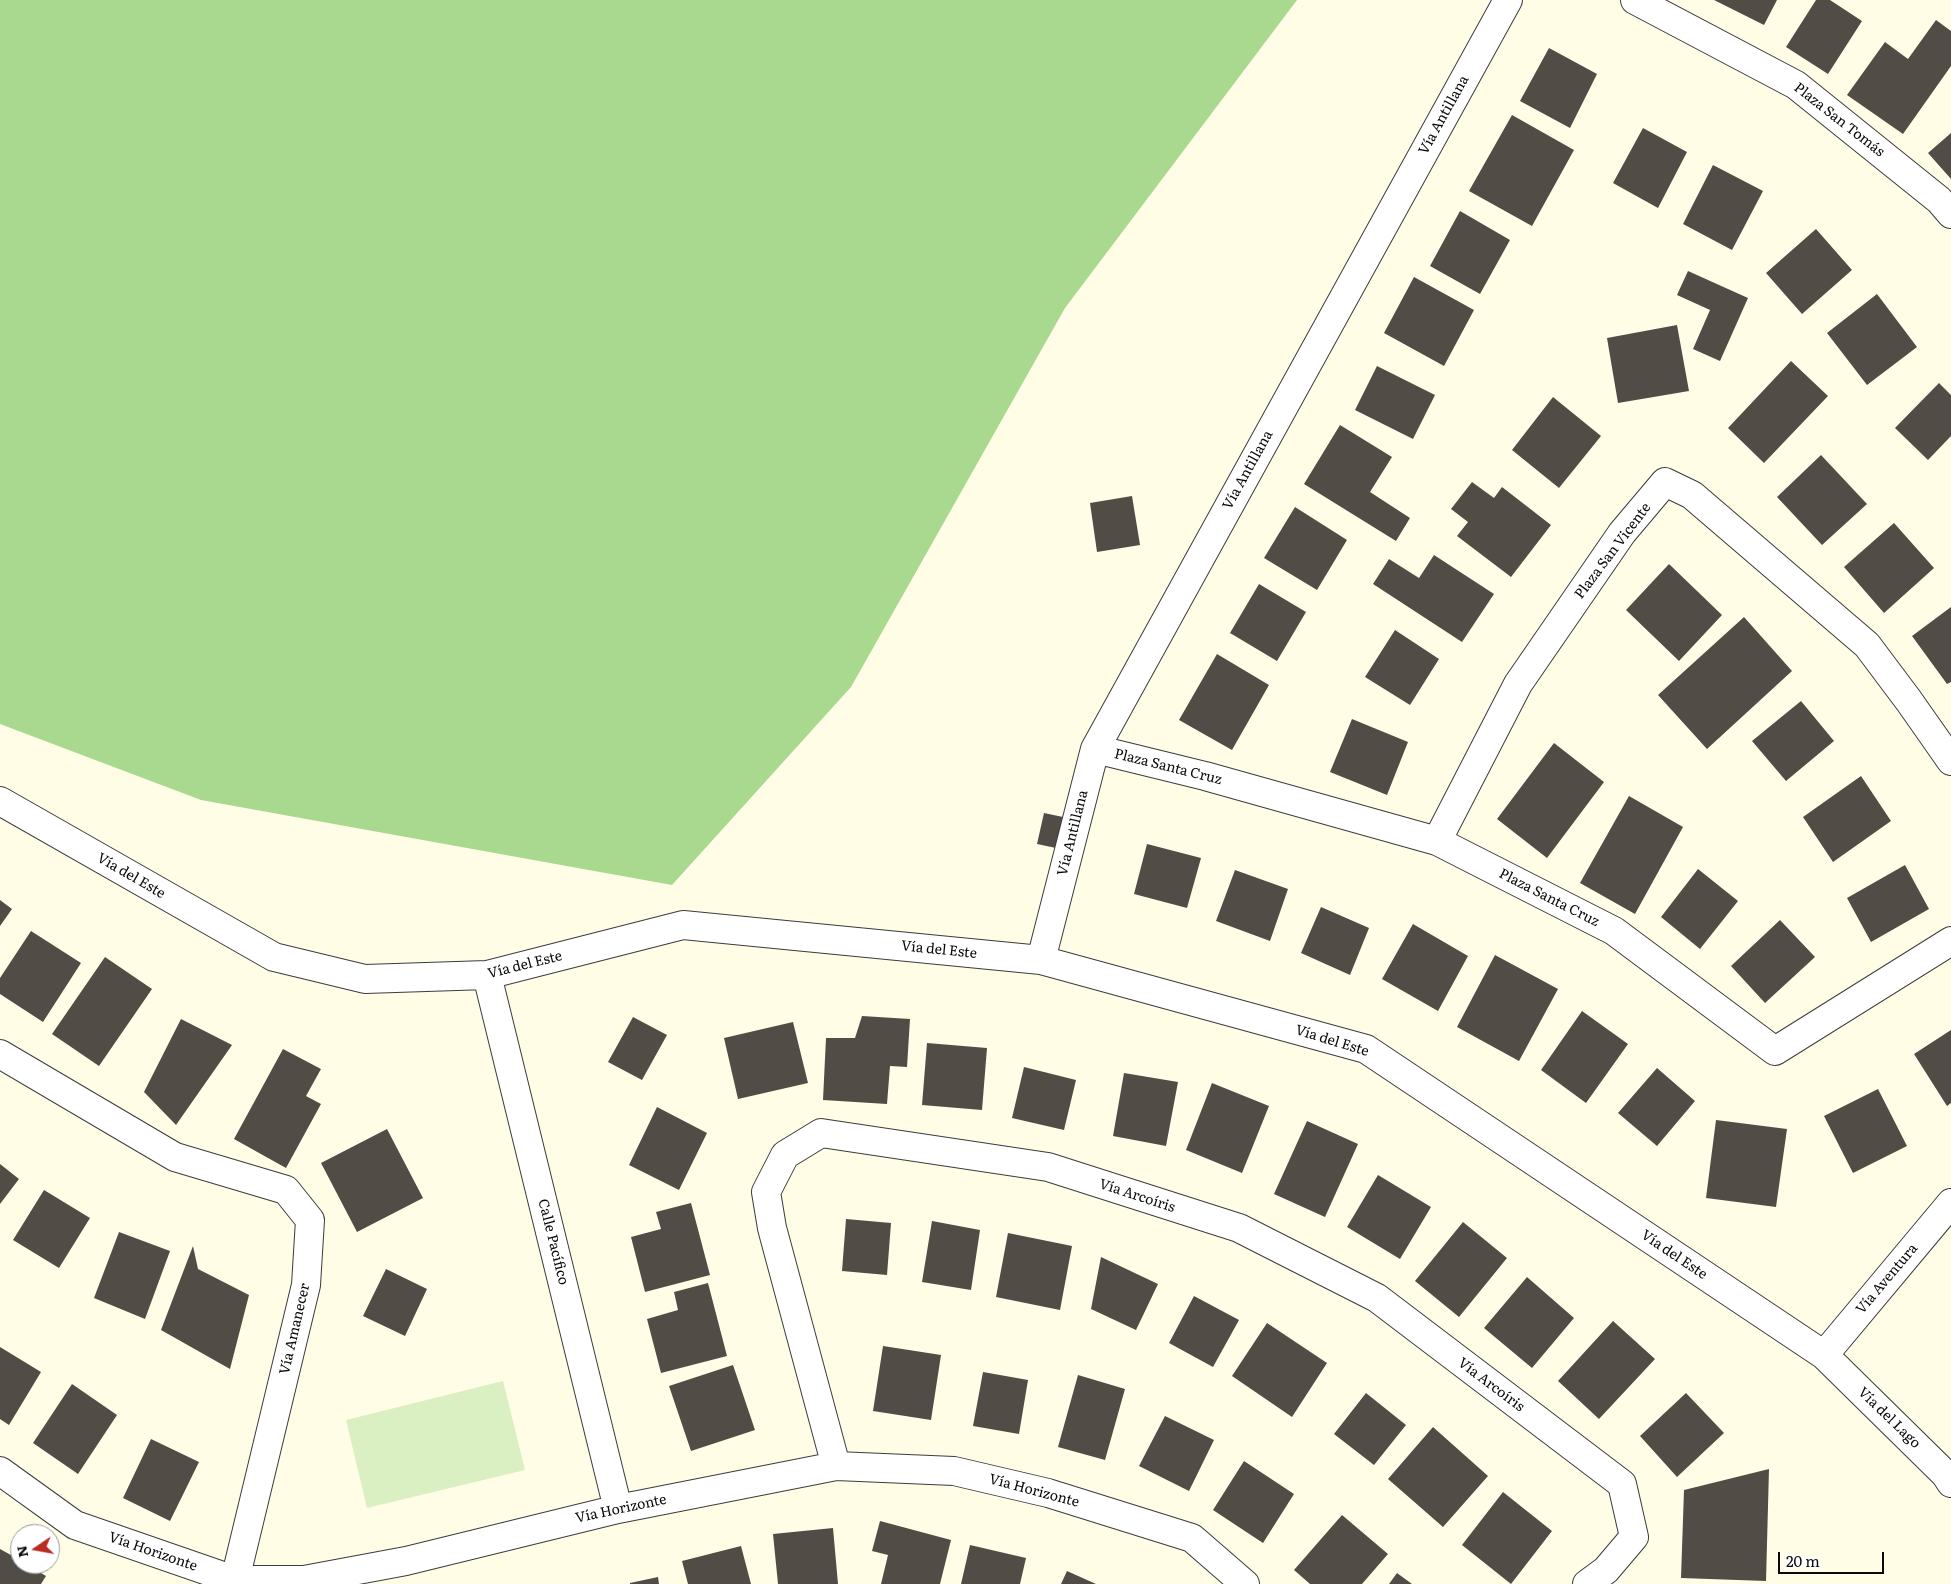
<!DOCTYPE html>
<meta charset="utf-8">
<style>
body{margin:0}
#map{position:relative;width:1951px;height:1584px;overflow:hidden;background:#fffde6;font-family:Literata,serif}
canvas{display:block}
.north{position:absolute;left:10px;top:1524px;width:50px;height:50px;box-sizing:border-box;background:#fff;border:1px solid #9d9d9d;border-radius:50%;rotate:258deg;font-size:14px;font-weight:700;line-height:20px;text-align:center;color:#090909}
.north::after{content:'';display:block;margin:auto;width:18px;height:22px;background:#ba2b21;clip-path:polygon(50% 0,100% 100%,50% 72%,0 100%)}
.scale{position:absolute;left:1778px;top:1552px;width:106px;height:22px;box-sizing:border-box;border:2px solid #090909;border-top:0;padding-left:6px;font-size:15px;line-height:18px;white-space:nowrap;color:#090909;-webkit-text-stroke:4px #fff;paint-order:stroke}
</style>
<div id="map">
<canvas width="1951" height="1584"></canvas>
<div class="north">N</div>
<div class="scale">20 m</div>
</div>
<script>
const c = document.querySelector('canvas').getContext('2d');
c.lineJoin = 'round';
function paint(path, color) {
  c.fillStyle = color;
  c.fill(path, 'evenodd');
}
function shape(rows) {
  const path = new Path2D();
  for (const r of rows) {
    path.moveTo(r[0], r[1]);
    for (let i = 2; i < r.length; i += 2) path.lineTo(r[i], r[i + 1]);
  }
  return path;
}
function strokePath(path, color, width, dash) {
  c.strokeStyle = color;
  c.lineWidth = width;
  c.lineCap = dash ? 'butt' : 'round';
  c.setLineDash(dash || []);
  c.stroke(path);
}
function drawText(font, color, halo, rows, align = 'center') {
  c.font = font + ' Literata,serif';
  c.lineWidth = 5;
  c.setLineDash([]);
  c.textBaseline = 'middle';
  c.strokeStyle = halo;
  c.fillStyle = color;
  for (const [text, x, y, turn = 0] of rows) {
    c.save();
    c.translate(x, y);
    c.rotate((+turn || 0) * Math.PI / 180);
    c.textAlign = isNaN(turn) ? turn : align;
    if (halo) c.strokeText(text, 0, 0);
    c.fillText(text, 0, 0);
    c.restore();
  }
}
const forest = shape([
 [0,0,1297,0,1065,308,851,687,672,885,201,800,0,724]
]);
const pitch = shape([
 [503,1381,525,1470,367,1508,346,1420]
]);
const building = shape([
 [1714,0,1777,0,1764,25],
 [1816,0,1830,0,1862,21,1828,74,1786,47],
 [1936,20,1951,31,1951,66,1903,134,1847,95,1885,42,1908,59],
 [1549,48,1597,74,1570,128,1520,101],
 [1512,115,1574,150,1532,226,1469,191],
 [1643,128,1687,152,1658,208,1613,183],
 [1951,133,1951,179,1928,153],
 [1713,165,1763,191,1732,250,1683,224],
 [1460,211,1510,240,1480,294,1430,266],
 [1816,229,1852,270,1802,314,1766,273],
 [1688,271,1748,298,1720,361,1693,349,1710,310,1677,295],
 [1414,277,1474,310,1444,366,1384,333],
 [1877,294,1917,347,1867,385,1827,333],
 [1677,325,1689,391,1618,403,1607,338],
 [1791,361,1828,396,1764,463,1728,428],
 [1377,366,1435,395,1413,439,1355,410],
 [1939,383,1951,395,1951,436,1928,460,1895,428],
 [1553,397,1601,436,1559,488,1512,450],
 [1340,425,1392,457,1370,492,1410,518,1396,541,1304,484],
 [1821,455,1867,504,1822,545,1777,497],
 [1472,482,1494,498,1502,487,1551,525,1511,577,1457,536,1468,522,1451,509],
 [1132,496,1140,545,1097,552,1090,503],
 [1295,507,1347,540,1317,590,1264,558],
 [1894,523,1934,568,1884,613,1844,567],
 [1434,555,1494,594,1462,642,1373,584,1389,559,1419,578],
 [1669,564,1722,615,1679,661,1626,610],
 [1259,584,1306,612,1277,661,1230,633],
 [1951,607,1951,682,1947,684,1912,636],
 [1744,617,1792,671,1707,749,1658,695],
 [1395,630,1439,659,1410,705,1365,677],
 [1217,654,1269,685,1232,750,1179,720],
 [1801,701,1834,741,1786,781,1752,741],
 [1352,719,1408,742,1387,795,1330,772],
 [1554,743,1604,782,1547,858,1497,819],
 [1861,776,1891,821,1833,862,1803,817],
 [1629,796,1683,827,1635,914,1580,883],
 [1044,813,1063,817,1056,848,1037,844],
 [1147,844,1201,858,1187,908,1134,894],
 [1905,865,1929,909,1871,942,1847,898],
 [1698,869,1738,901,1700,949,1661,917],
 [1235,870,1288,889,1270,941,1216,921],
 [0,900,12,909,0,926],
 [1321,907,1369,928,1350,975,1301,953],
 [1780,920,1815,957,1765,1003,1731,966],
 [1413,924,1468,956,1438,1011,1382,979],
 [31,931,81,963,43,1022,0,994,0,978],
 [1495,955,1558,989,1519,1061,1457,1027],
 [105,957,152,989,99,1066,52,1034],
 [1582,1011,1628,1044,1586,1103,1541,1070],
 [862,1016,910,1019,907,1067,890,1066,887,1104,823,1100,826,1038,855,1038],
 [633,1017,667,1035,642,1080,608,1062],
 [181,1019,232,1045,176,1125,144,1092],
 [793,1022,808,1083,738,1099,724,1038],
 [1951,1030,1951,1103,1947,1106,1914,1054],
 [927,1043,987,1048,982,1110,922,1105],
 [283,1049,321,1069,306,1096,321,1104,286,1168,234,1139],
 [1024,1067,1076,1080,1064,1130,1012,1118],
 [1657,1068,1695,1101,1657,1146,1618,1113],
 [1124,1073,1178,1082,1166,1146,1113,1136],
 [1212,1083,1269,1106,1242,1173,1186,1150],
 [1878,1089,1907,1146,1853,1173,1824,1116],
 [657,1107,707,1133,679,1190,629,1165],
 [1716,1120,1787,1129,1776,1207,1706,1198],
 [1307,1121,1358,1144,1325,1217,1274,1194],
 [387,1129,423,1198,357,1232,321,1163],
 [0,1164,19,1179,0,1204],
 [1378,1175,1431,1207,1400,1259,1347,1227],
 [44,1190,90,1218,59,1268,13,1240],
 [691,1203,710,1275,645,1292,631,1237,661,1229,656,1212],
 [846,1219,891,1223,887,1275,842,1271],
 [932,1221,980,1230,971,1290,922,1282],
 [1463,1222,1507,1258,1459,1317,1415,1281],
 [119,1232,170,1251,145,1319,94,1298],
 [1008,1233,1072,1246,1060,1310,996,1297],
 [193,1246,198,1269,249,1295,230,1369,161,1330],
 [1101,1257,1158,1284,1136,1330,1091,1309],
 [386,1269,427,1289,405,1336,363,1316],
 [1527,1277,1574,1318,1532,1368,1484,1328],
 [708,1283,727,1356,661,1373,647,1319,678,1310,674,1292],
 [1194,1296,1239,1320,1213,1367,1169,1343],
 [1613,1321,1655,1359,1599,1419,1558,1381],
 [1267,1323,1327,1363,1292,1417,1232,1376],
 [883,1346,941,1355,931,1420,873,1411],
 [0,1347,41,1372,9,1425,0,1419],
 [733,1365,755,1430,691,1451,669,1386],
 [983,1372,1028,1380,1019,1434,973,1426],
 [1078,1375,1125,1389,1105,1460,1058,1447],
 [72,1384,117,1415,78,1474,33,1443],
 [1366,1393,1406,1425,1374,1465,1334,1434],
 [1686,1393,1724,1433,1677,1477,1640,1436],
 [1165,1416,1214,1440,1189,1491,1139,1466],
 [1433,1427,1488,1476,1443,1527,1388,1479],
 [151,1439,199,1462,170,1521,123,1498],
 [1244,1461,1294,1494,1263,1543,1213,1510],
 [1769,1469,1766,1581,1681,1578,1684,1490],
 [1503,1492,1552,1531,1511,1584,1462,1545],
 [1342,1515,1388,1554,1362,1584,1310,1584,1294,1570],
 [880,1521,951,1540,940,1584,881,1584,888,1555,872,1551],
 [833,1528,838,1584,778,1584,773,1534],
 [970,1545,1026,1558,1020,1584,961,1584],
 [741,1546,751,1584,688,1584,682,1561],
 [0,1549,20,1560,20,1564,26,1564,46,1576,41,1584,0,1584],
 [1067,1571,1096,1584,1061,1584],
 [1397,1573,1412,1584,1389,1584],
 [658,1577,659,1584,630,1584,630,1583]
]);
const minor = shape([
 [1635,0,1796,85,1939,200,1951,214],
 [1095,749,1205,776,1437,841,1614,931,1775,1051,1951,941],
 [0,801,274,957,365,979,487,975,683,925,1041,960,1366,1049,1824,1355,1945,1474,1951,1483],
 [1437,841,1518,684,1622,533,1665,482,1692,495,1867,645,1909,701,1951,761],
 [1041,960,1095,749,1508,0],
 [487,975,618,1509],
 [0,1054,175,1157,286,1190,310,1220,306,1285,234,1584],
 [1824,1355,1951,1203],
 [836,1466,772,1228,766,1192,785,1155,821,1133,1048,1167,1239,1228,1377,1298,1622,1484,1634,1537,1606,1570,1587,1584],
 [0,1471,75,1525,234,1580,304,1580,406,1561,618,1509,836,1466,954,1471,1048,1493,1192,1538,1245,1584]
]);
const streetNames = [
 ["Vía Antillana",1444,115,-61],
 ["Plaza San Tomás",1839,120,38],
 ["Vía Antillana",1248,470,-61],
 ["Plaza San Vicente",1613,551,-53],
 ["Plaza Santa Cruz",1168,767,14],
 ["Vía Antillana",1073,833,-76],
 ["Vía del Este",131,876,30],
 ["Plaza Santa Cruz",1549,898,27],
 ["Vía del Este",939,950,6],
 ["Vía del Este",525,965,-14],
 ["Vía del Este",1332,1041,17],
 ["Vía Arcoíris",1137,1196,18],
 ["Calle Pacífico",553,1242,76],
 ["Vía del Este",1674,1255,34],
 ["Vía Aventura",1887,1279,-50],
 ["Vía Amanecer",295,1329,-77],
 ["Vía Arcoíris",1491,1385,37],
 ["Vía del Lago",1889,1418,44],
 ["Vía Horizonte",1034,1491,15],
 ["Vía Horizonte",621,1509,-12],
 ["Vía Horizonte",153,1552,19]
];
paint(forest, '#a8d98f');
paint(pitch, '#dbf0c2');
paint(building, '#524c46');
strokePath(minor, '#3c3c3c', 30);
strokePath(minor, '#fff', 28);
drawText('14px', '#090909', '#fff', streetNames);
</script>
